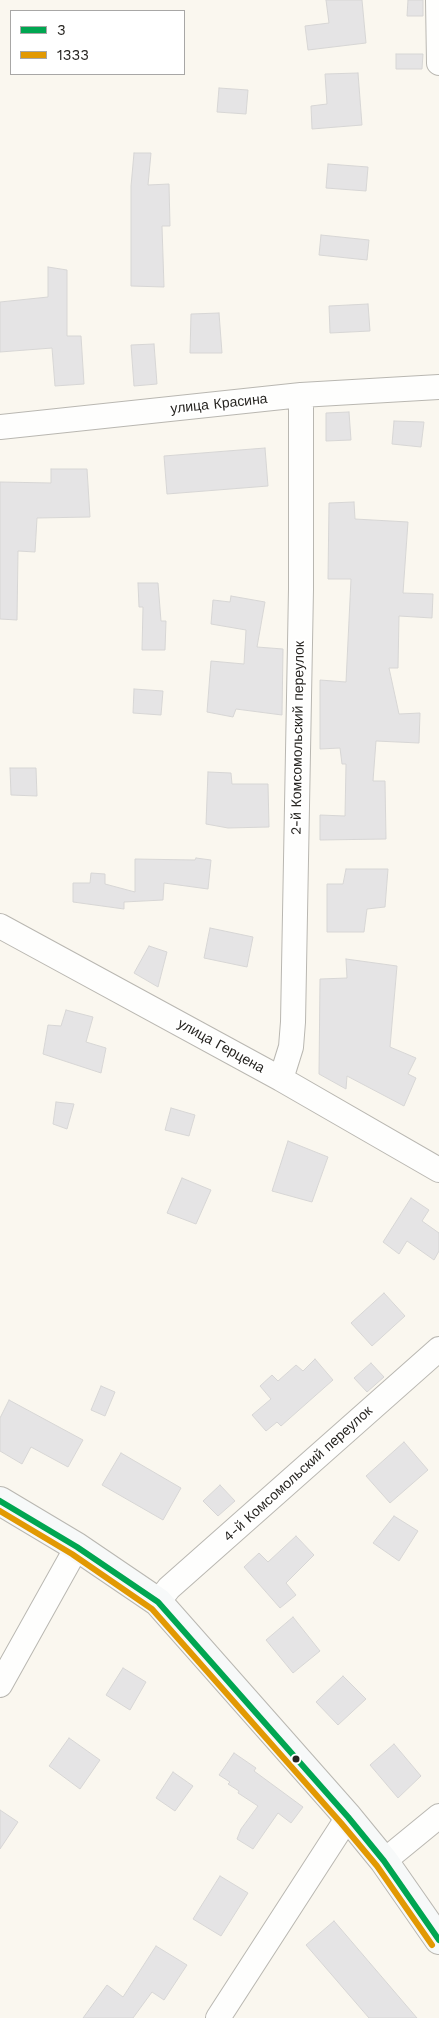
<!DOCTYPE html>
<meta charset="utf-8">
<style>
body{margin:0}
#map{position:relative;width:439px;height:2018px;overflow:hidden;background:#faf7ef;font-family:"Work Sans",sans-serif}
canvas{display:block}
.legend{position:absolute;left:10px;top:10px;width:175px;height:65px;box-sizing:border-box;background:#fff;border:1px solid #a8a7a6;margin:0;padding:6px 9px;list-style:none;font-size:15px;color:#262420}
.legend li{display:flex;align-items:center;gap:10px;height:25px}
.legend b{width:25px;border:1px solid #a8a7a6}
</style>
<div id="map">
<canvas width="439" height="2018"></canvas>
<ul class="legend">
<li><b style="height:6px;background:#00a651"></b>3</li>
<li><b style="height:6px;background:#e29903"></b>1333</li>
</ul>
</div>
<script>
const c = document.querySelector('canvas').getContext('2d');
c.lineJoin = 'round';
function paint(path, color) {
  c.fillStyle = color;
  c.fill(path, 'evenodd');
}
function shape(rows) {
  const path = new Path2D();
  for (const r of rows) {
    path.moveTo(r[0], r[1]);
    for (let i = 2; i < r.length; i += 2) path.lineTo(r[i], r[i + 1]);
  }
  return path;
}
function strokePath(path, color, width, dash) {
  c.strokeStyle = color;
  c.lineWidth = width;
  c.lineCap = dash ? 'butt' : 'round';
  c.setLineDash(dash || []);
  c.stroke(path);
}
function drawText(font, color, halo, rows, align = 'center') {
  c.font = font + ' "Work Sans",sans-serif';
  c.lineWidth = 4;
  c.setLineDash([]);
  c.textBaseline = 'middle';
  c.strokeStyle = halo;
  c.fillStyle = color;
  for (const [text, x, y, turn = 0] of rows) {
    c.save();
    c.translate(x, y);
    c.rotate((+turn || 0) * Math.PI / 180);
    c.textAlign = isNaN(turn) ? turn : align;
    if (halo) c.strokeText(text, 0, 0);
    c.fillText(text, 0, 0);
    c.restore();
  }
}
const building = shape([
 [326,0,362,0,366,43,308,50,305,26,329,23,326,0],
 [408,0,423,0,423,16,407,16,408,0],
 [396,54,423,54,422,69,396,69,396,54],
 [358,73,362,125,312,129,311,106,327,104,325,74,358,73],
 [219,88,248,90,246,114,217,112,219,88],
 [134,153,151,153,148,185,169,184,170,226,162,226,164,287,131,286,131,186,134,153],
 [328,164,368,167,366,191,326,188,328,164],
 [321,235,369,240,367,260,319,255,321,235],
 [48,267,67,270,67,336,81,336,84,384,55,386,52,348,0,352,0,302,48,297,48,267],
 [368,304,370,331,330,333,329,306,368,304],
 [219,313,222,353,190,353,191,314,219,313],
 [154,344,157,384,134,386,131,345,154,344],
 [349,412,351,440,326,441,326,413,349,412],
 [394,421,424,422,421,447,392,444,394,421],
 [265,448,268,486,167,494,164,456,265,448],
 [51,469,87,469,90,517,37,518,35,552,18,551,17,620,0,619,0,482,51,483,51,469],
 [354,502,355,519,408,522,403,593,433,594,432,618,399,616,398,668,389,668,399,714,420,713,419,743,376,741,373,781,385,781,386,839,320,840,320,815,345,816,346,764,342,764,340,748,320,749,320,680,346,682,351,579,328,579,329,503,354,502],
 [138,583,158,583,161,621,166,621,165,650,142,650,143,607,139,607,138,583],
 [231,596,265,602,257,647,283,649,282,715,236,709,233,717,207,712,211,661,244,664,246,630,211,624,213,600,230,602,231,596],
 [134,689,163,691,161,715,133,713,134,689],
 [10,768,36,768,37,796,11,795,10,768],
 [208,772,231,773,232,784,268,784,269,827,228,828,206,824,208,772],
 [196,858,211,860,208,889,164,883,163,900,124,902,124,909,73,902,73,883,90,883,91,873,105,874,105,884,135,892,135,859,195,860,196,858],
 [346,869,388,869,385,907,367,909,364,932,327,932,327,884,343,884,346,869],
 [210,928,253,937,247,967,204,958,210,928],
 [149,946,167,952,158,987,134,973,149,946],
 [346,959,397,966,390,1047,416,1058,408,1074,416,1078,404,1106,347,1076,346,1089,319,1074,320,979,347,978,346,959],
 [66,1010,93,1017,86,1042,106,1048,101,1073,43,1054,48,1025,61,1026,66,1010],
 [56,1102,74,1104,67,1129,53,1124,56,1102],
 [171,1108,195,1115,189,1136,165,1130,171,1108],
 [288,1141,328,1157,312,1202,272,1191,288,1141],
 [182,1178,211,1190,196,1224,167,1213,182,1178],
 [411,1198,429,1210,422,1221,439,1233,439,1251,434,1260,407,1241,399,1254,383,1242,411,1198],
 [384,1293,405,1316,372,1346,351,1323,384,1293],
 [315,1359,333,1380,281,1426,277,1422,266,1431,252,1415,271,1399,260,1386,272,1375,278,1381,296,1365,303,1371,315,1359],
 [371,1363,384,1377,367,1392,354,1378,371,1363],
 [101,1386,115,1392,105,1416,91,1410,101,1386],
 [9,1400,83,1440,68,1467,31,1447,22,1464,0,1451,0,1418,9,1400],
 [404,1442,428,1470,390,1503,366,1476,404,1442],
 [121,1453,181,1488,163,1520,102,1485,121,1453],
 [220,1485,235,1501,218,1516,203,1501,220,1485],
 [394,1516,418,1531,399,1561,373,1543,394,1516],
 [296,1536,314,1555,286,1583,296,1595,280,1608,244,1567,259,1553,268,1562,296,1536],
 [293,1617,320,1651,293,1673,266,1640,293,1617],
 [123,1668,146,1682,130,1710,106,1695,123,1668],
 [343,1676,366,1699,338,1725,316,1702,343,1676],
 [69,1738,100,1760,80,1789,49,1766,69,1738],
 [394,1744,421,1776,398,1798,370,1765,394,1744],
 [234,1753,256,1768,254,1771,303,1807,291,1823,278,1813,253,1849,237,1839,241,1829,258,1806,238,1793,239,1791,228,1784,230,1782,219,1775,234,1753],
 [173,1772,193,1786,175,1811,156,1798,173,1772],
 [0,1810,18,1822,0,1849,0,1810],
 [220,1876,248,1893,221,1936,193,1919,220,1876],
 [334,1921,417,2018,369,2018,306,1945,334,1921],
 [156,1946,187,1965,164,2000,152,1992,133,2018,83,2018,107,1985,123,1997,156,1946]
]);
const street = shape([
 [438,0,439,63],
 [0,427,301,395,439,387],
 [0,926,281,1079,439,1170],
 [281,1079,291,1047,293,1022,301,589,301,395],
 [158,1602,169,1588,439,1349],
 [0,1685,77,1547],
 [384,1861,439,1816],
 [218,2018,348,1817]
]);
const secondary = shape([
 [0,1501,77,1547,158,1602,348,1817,384,1861,439,1940]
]);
const bus1 = shape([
 [0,1501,77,1547,158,1602,348,1817,384,1861,439,1940]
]);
const bus2 = shape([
 [0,1511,72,1554,152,1609,341,1823,377,1866,432,1945]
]);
const markers = [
 [296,1759,4.5,"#262420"]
];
const streetNames = [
 ["улица Красина",219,404,-6],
 ["2-й Комсомольский переулок",298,738,-89],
 ["улица Герцена",221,1046,29],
 ["4-й Комсомольский переулок",298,1474,-42]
];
paint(building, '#e5e4e5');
strokePath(building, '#d7d6d5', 1);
strokePath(street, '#b9b7b1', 26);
strokePath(secondary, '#b9b7b1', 30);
strokePath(street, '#fefefd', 24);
strokePath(secondary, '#f7f9f9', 28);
strokePath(bus1, '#00a651', 6);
strokePath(bus2, '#e29903', 6);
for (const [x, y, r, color] of markers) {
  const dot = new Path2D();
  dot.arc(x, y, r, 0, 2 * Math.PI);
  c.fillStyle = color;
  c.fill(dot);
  strokePath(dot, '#fff', 2);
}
drawText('14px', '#262420', '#fff', streetNames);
</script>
